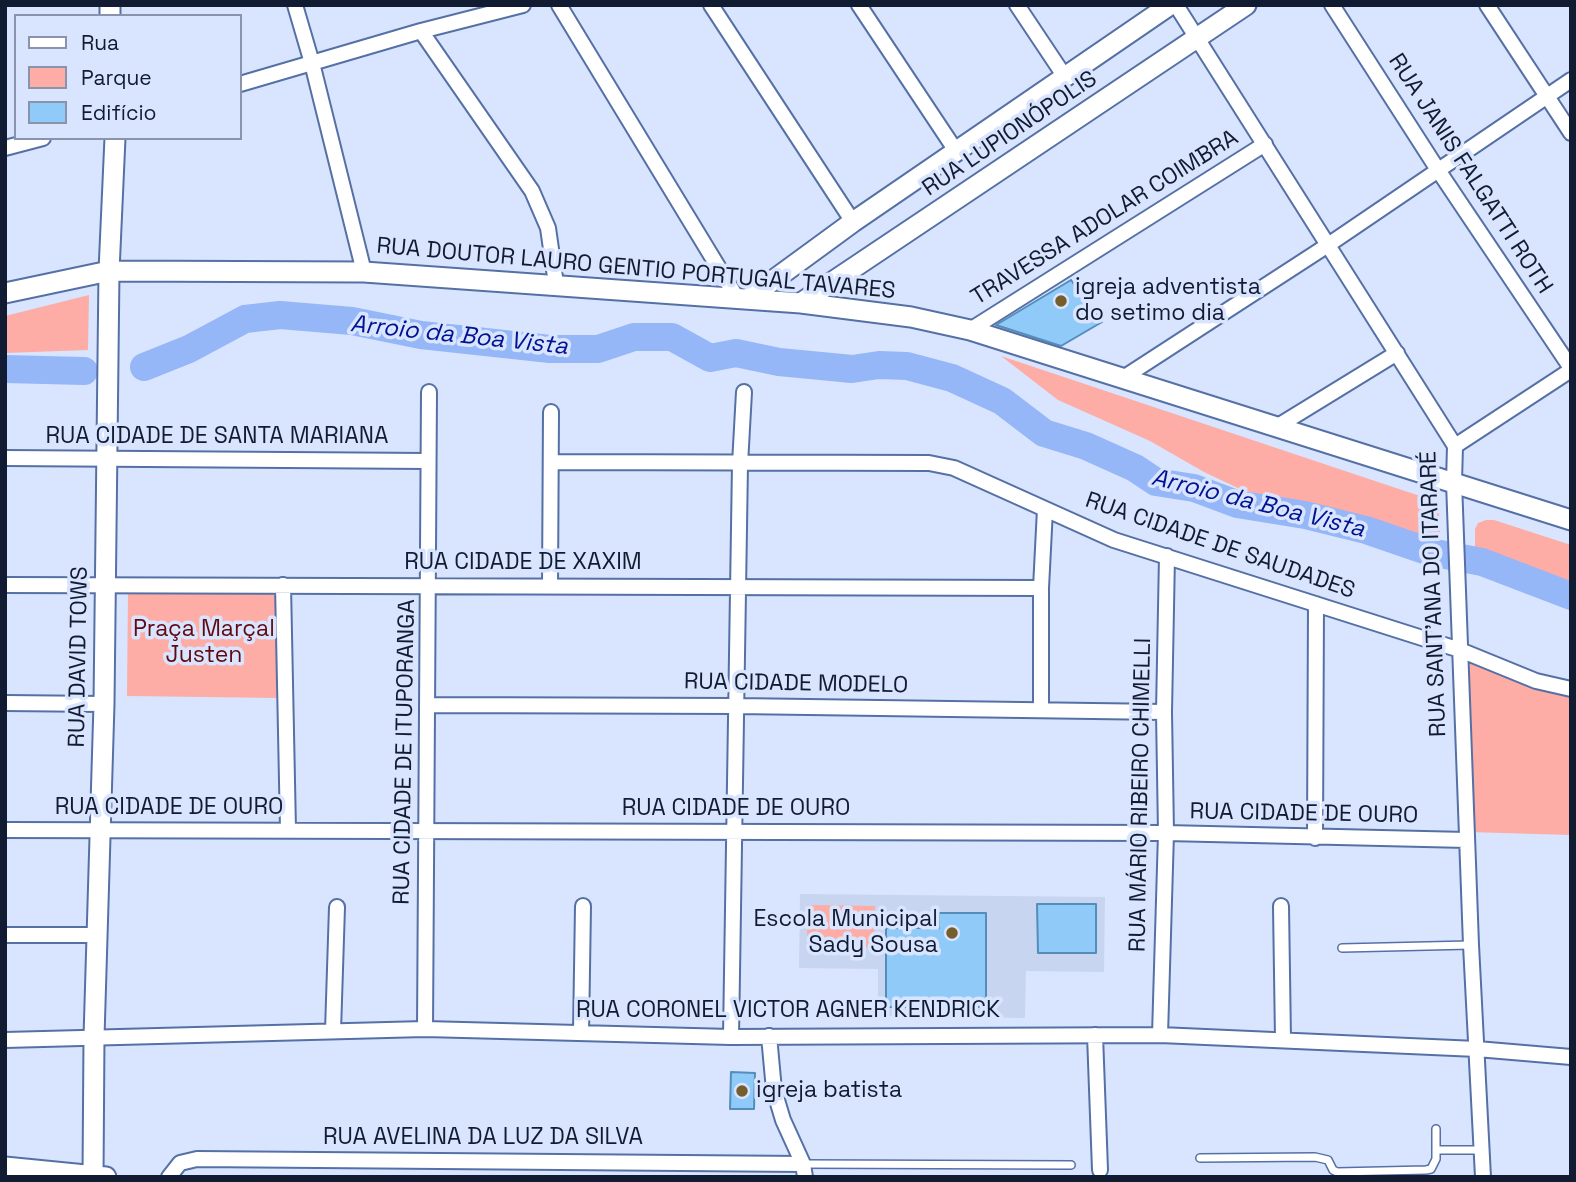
<!DOCTYPE html>
<meta charset="utf-8">
<style>
body{margin:0}
#map{position:relative;width:1576px;height:1182px;overflow:hidden;background:#d9e5fe;font-family:"Space Grotesk",sans-serif}
canvas{display:block}
.frame{position:absolute;inset:0;border:7px solid #111b31;pointer-events:none}
.legend{position:absolute;left:14px;top:14px;width:228px;height:126px;box-sizing:border-box;background:#d9e5fe;border:2px solid #8994ac;margin:0;padding:9px 12px;list-style:none;font-size:21px;color:#111b31}
.legend li{display:flex;align-items:center;gap:14px;height:35px}
.legend b{width:35px;border:2px solid #8994ac}
</style>
<div id="map">
<canvas width="1576" height="1182"></canvas>
<div class="frame"></div>
<ul class="legend">
<li><b style="height:9px;background:#fff"></b>Rua</li>
<li><b style="height:19px;background:#fdaca6"></b>Parque</li>
<li><b style="height:19px;background:#8fcaf9"></b>Edifício</li>
</ul>
</div>
<script>
const c = document.querySelector('canvas').getContext('2d');
c.lineJoin = 'round';
function paint(path, color) {
  c.fillStyle = color;
  c.fill(path, 'evenodd');
}
function shape(rows) {
  const path = new Path2D();
  for (const r of rows) {
    path.moveTo(r[0], r[1]);
    for (let i = 2; i < r.length; i += 2) path.lineTo(r[i], r[i + 1]);
  }
  return path;
}
function strokePath(path, color, width, dash) {
  c.strokeStyle = color;
  c.lineWidth = width;
  c.lineCap = dash ? 'butt' : 'round';
  c.setLineDash(dash || []);
  c.stroke(path);
}
function drawText(font, color, halo, rows, align = 'center') {
  c.font = font + ' "Space Grotesk",sans-serif';
  c.lineWidth = 7;
  c.setLineDash([]);
  c.textBaseline = 'middle';
  c.strokeStyle = halo;
  c.fillStyle = color;
  for (const [text, x, y, turn = 0] of rows) {
    c.save();
    c.translate(x, y);
    c.rotate((+turn || 0) * Math.PI / 180);
    c.textAlign = isNaN(turn) ? turn : align;
    if (halo) c.strokeText(text, 0, 0);
    c.fillText(text, 0, 0);
    c.restore();
  }
}
const built = shape([
 [800,894,1105,897,1104,972,1026,971,1025,1018,878,1016,878,969,799,968]
]);
const green = shape([
 [89,295,88,350,5,353,5,316],
 [1001,356,1423,497,1434,505,1439,513,1441,547,1424,537,1378,521,1242,490,1204,472,1150,441,1058,400],
 [1486,520,1494,520,1571,545,1571,589,1502,563,1475,557,1475,529,1478,523],
 [280,589,278,698,127,696,128,590],
 [1462,653,1571,691,1571,835,1468,832],
 [807,905,875,906,874,947,807,947]
]);
const river = shape([
 [144,367,189,349,245,319,280,315,352,321,421,335,550,349,598,349,634,337,672,337,710,358,736,353,779,362,852,369,879,365,907,366,952,378,1002,401,1044,433,1086,446,1135,468,1156,482,1194,488,1237,504,1305,515,1366,530,1430,552,1482,562,1571,596],
 [5,369,84,371]
]);
const building = shape([
 [1071,280,1102,322,1061,346,996,325,1071,280],
 [1037,904,1096,904,1096,953,1038,953,1037,904],
 [939,913,986,913,986,1007,886,1007,886,928,939,928,939,913],
 [731,1072,755,1073,754,1109,730,1109,731,1072]
]);
const lane = shape([
 [1342,948,1470,945],
 [1436,1150,1481,1150],
 [1200,1158,1315,1157,1328,1160,1333,1170,1337,1172,1426,1170,1431,1169,1436,1159,1436,1129],
 [803,1164,1071,1165]
]);
const street = shape([
 [295,5,312,63,364,272],
 [559,5,737,298],
 [711,5,853,222],
 [859,5,956,151],
 [1017,5,1065,77],
 [1176,5,1455,446,1454,482,1471,945,1483,1177],
 [1332,5,1438,170,1571,368],
 [1487,5,1571,133],
 [421,31,532,191,548,228,556,284],
 [240,84,421,31,523,5],
 [5,148,43,138],
 [970,330,1265,144],
 [1123,378,1328,245,1571,80],
 [1278,426,1397,353],
 [1455,446,1571,370],
 [5,458,428,461],
 [551,462,929,463,954,468,1114,540,1460,650,1536,681,1571,689],
 [5,585,1041,588],
 [283,585,288,830],
 [550,586,551,412],
 [5,703,104,704],
 [428,705,737,706,1164,712],
 [1041,710,1041,588,1045,509],
 [5,830,1166,833,1467,840],
 [1315,838,1316,604],
 [1281,906,1283,1040],
 [5,935,96,935],
 [425,1029,429,392],
 [333,1031,337,907],
 [581,1033,583,906],
 [1095,1035,1100,1170],
 [1160,1035,1166,833,1164,712,1167,556],
 [769,1036,774,1090,783,1120,803,1164,805,1177],
 [731,1037,740,464,744,392],
 [5,1040,425,1029,731,1037,1160,1035,1477,1049,1571,1057],
 [169,1177,180,1163,197,1159,803,1164]
]);
const secondary = shape([
 [110,5,110,16],
 [5,293,109,271,364,272,801,303,911,317,970,330,1571,520],
 [749,298,853,222,1170,5],
 [801,303,1246,5],
 [5,1167,106,1177],
 [93,1177,94,1037,104,704,109,271,115,138]
]);
const markers = [
 [1061,301,7,"#755d2e"],
 [952,933,7,"#755d2e"],
 [742,1091,7,"#755d2e"]
];
const streetNames = [
 ["RUA LUPIONÓPOLIS",1010,134,-34],
 ["RUA JANIS FALGATTI ROTH",1470,174,57],
 ["TRAVESSA ADOLAR COIMBRA",1105,218,-32],
 ["RUA DOUTOR LAURO GENTIO PORTUGAL TAVARES",636,269,5],
 ["RUA CIDADE DE SANTA MARIANA",217,437],
 ["RUA CIDADE DE SAUDADES",1220,546,19],
 ["RUA CIDADE DE XAXIM",523,563],
 ["RUA SANT'ANA DO ITARARÉ",1434,594,-92],
 ["RUA DAVID TOWS",79,657,-89],
 ["RUA CIDADE MODELO",796,684,1],
 ["RUA CIDADE DE ITUPORANGA",405,752,-89],
 ["RUA MÁRIO RIBEIRO CHIMELLI",1141,795,-89],
 ["RUA CIDADE DE OURO",169,808],
 ["RUA CIDADE DE OURO",736,809],
 ["RUA CIDADE DE OURO",1304,814,1],
 ["RUA CORONEL VICTOR AGNER KENDRICK",788,1011],
 ["RUA AVELINA DA LUZ DA SILVA",483,1138]
];
const poiNames = [
 ["igreja adventista",1075,288],
 ["do setimo dia",1075,314],
 ["Escola Municipal",938,920,"right"],
 ["Sady Sousa",938,946,"right"],
 ["igreja batista",756,1091]
];
const parkNames = [
 ["Praça Marçal",204,630],
 ["Justen",204,656]
];
const waterNames = [
 ["Arroio da Boa Vista",459,336,6],
 ["Arroio da Boa Vista",1258,504,14]
];
paint(built, '#c7d5f0');
paint(green, '#fdaca6');
strokePath(river, '#95b6f7', 28);
paint(building, '#8fcaf9');
strokePath(building, '#558dba', 2);
strokePath(lane, '#5570a5', 10);
strokePath(street, '#5570a5', 18);
strokePath(secondary, '#5570a5', 23);
strokePath(lane, '#fff', 7);
strokePath(street, '#fff', 14);
strokePath(secondary, '#fff', 19);
for (const [x, y, r, color] of markers) {
  const dot = new Path2D();
  dot.arc(x, y, r, 0, 2 * Math.PI);
  c.fillStyle = color;
  c.fill(dot);
  strokePath(dot, '#d9e5fe', 2.5);
}
drawText('23px', '#111b31', '#d9e5fe', streetNames);
drawText('23px', '#111b31', '#d9e5fe', poiNames, 'left');
drawText('23px', '#610911', '#d9e5fe', parkNames);
drawText('italic 24px', '#001393', '#d9e5fe', waterNames);
</script>
